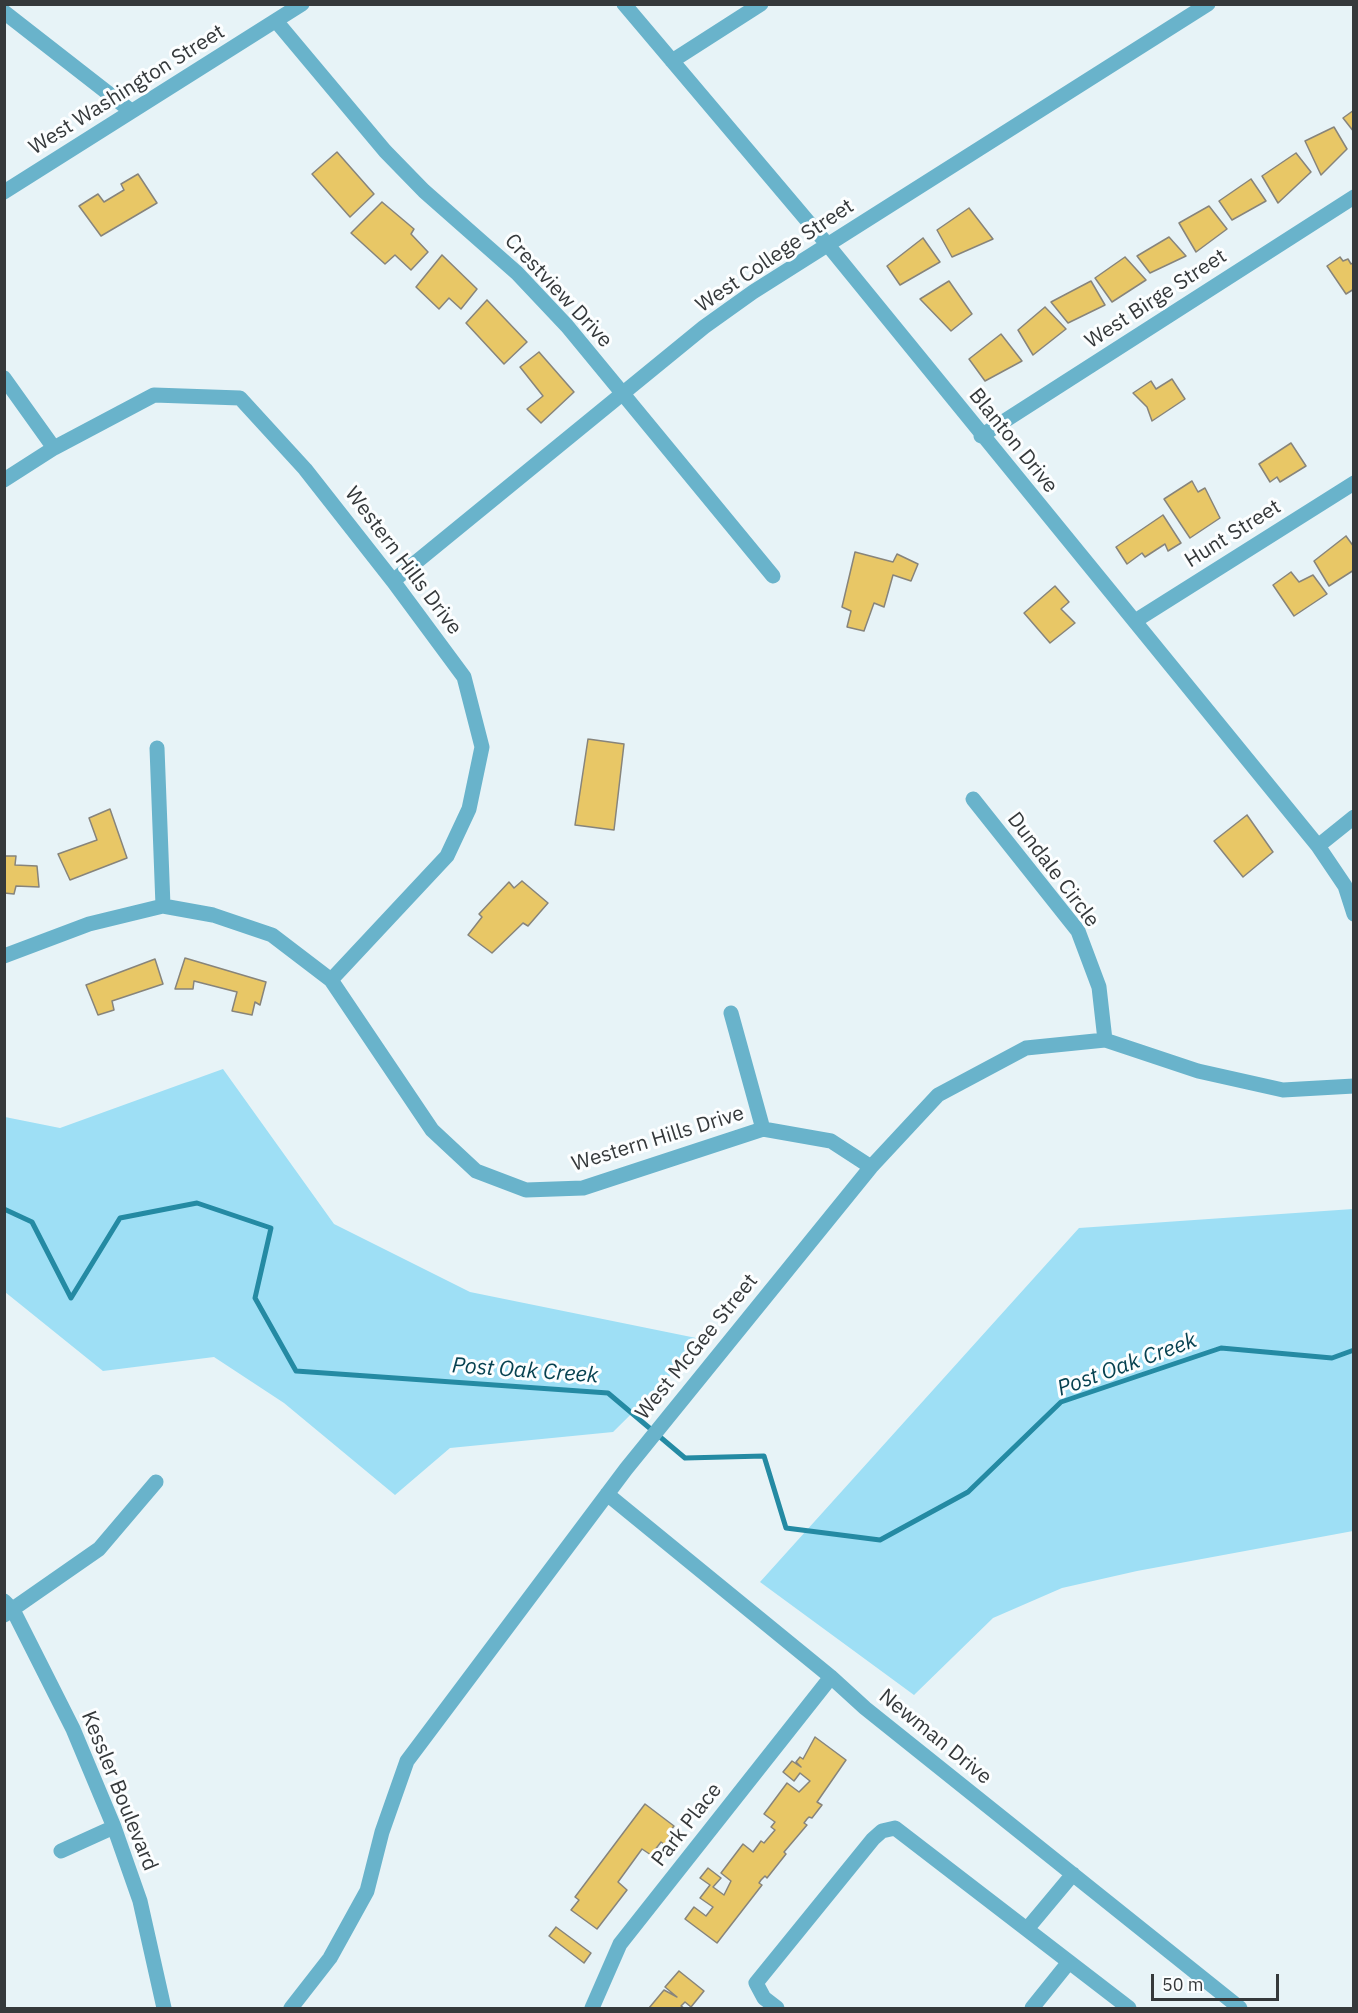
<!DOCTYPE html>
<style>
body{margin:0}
#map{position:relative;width:1358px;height:2013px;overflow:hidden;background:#e7f3f7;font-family:"IBM Plex Sans",sans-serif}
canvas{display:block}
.frame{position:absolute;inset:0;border:6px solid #35393b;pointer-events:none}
.scale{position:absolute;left:1151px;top:1974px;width:128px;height:27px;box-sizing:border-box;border:3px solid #35393b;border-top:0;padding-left:8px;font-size:18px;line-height:21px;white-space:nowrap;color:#35393b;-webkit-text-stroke:4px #fcfeff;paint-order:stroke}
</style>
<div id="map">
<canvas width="1358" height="2013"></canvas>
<div class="frame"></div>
<div class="scale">50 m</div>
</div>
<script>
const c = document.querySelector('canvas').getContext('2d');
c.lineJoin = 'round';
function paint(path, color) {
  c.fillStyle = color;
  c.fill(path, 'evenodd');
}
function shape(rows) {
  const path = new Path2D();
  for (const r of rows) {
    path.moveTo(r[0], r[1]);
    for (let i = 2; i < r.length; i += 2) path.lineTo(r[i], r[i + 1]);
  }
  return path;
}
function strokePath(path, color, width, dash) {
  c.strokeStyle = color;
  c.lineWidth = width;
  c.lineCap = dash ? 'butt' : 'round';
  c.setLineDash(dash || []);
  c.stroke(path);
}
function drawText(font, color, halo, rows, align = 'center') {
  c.font = font + ' "IBM Plex Sans",sans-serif';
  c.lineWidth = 6;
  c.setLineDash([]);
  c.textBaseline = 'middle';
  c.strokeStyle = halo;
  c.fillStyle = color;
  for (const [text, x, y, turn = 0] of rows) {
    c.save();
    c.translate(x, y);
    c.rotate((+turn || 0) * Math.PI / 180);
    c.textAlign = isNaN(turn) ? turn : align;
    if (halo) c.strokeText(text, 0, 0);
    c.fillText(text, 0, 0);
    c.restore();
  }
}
const green = shape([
 [223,1069,334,1224,470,1292,706,1340,613,1432,450,1448,395,1495,284,1403,214,1357,103,1371,5,1292,5,1117,60,1128],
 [1353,1209,1353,1531,1137,1571,1062,1588,993,1618,914,1695,760,1582,1079,1228]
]);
const stream = shape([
 [4,1209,32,1222,71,1298,120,1218,197,1203,271,1228,255,1298,296,1371,608,1393,685,1458,764,1456,786,1528,880,1540,968,1492,1061,1402,1221,1348,1332,1358,1354,1350]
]);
const building = shape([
 [1354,110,1354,132,1343,118,1354,110],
 [1334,127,1347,149,1321,175,1305,141,1334,127],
 [337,152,374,194,350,217,312,174,337,152],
 [1296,153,1311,172,1278,203,1262,176,1296,153],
 [138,174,157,203,101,236,79,206,98,194,104,202,124,190,121,184,138,174],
 [1251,179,1266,201,1232,220,1219,201,1251,179],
 [382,202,414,229,411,234,428,252,411,270,395,255,385,264,351,233,382,202],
 [1209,206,1227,229,1196,252,1179,223,1209,206],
 [969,208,993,239,952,257,937,230,969,208],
 [1169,237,1186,256,1150,273,1137,256,1169,237],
 [923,238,940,262,900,285,887,266,923,238],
 [442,255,477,289,461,309,449,298,439,309,416,287,442,255],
 [1125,257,1146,280,1112,302,1095,278,1125,257],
 [1340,257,1343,261,1348,259,1351,264,1354,262,1354,289,1346,294,1327,266,1340,257],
 [949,281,972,314,951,331,920,299,949,281],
 [1091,281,1105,305,1068,323,1051,302,1091,281],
 [487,300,527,342,504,364,466,323,487,300],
 [1045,307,1066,329,1033,355,1018,330,1045,307],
 [1001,334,1022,361,985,381,969,359,1001,334],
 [539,352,574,392,541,423,527,409,543,396,520,367,539,352],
 [1172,379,1185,399,1152,421,1147,407,1133,393,1151,381,1156,389,1172,379],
 [1291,443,1306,466,1280,482,1277,477,1270,482,1259,464,1291,443],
 [1192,481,1198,492,1205,488,1220,518,1190,538,1164,499,1192,481],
 [1163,515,1181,543,1168,551,1165,544,1145,557,1142,553,1127,564,1116,547,1163,515],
 [1346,536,1354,547,1354,570,1329,586,1314,561,1346,536],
 [855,552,893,562,897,554,918,564,911,581,893,575,884,607,874,603,864,631,847,627,851,611,842,607,855,552],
 [1291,572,1299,582,1313,575,1327,594,1294,616,1273,585,1291,572],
 [1055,586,1069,602,1061,609,1075,623,1050,643,1024,613,1055,586],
 [588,739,624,744,614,830,575,825,588,739],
 [110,809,127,858,70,880,58,854,97,840,89,818,110,809],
 [1247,815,1273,852,1243,877,1214,841,1247,815],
 [4,856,16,856,15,865,37,866,39,887,16,886,14,894,4,893,4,856],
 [522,881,548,903,528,926,523,923,492,953,468,935,482,917,479,914,509,882,514,888,522,881],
 [185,958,266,982,260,1005,255,1002,252,1015,232,1011,237,992,194,981,193,989,175,989,185,958],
 [155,959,163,984,112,1001,114,1010,98,1015,86,985,155,959],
 [815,1737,846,1760,817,1802,822,1805,812,1818,809,1817,807,1819,804,1823,807,1825,784,1852,786,1854,767,1878,765,1876,761,1880,759,1883,762,1885,717,1943,685,1919,694,1907,706,1916,713,1907,700,1898,710,1885,700,1878,708,1868,721,1878,713,1887,724,1895,731,1881,721,1873,743,1844,753,1852,761,1841,764,1843,775,1830,771,1827,775,1822,764,1814,787,1783,799,1792,810,1781,800,1773,794,1781,783,1772,792,1761,801,1767,796,1762,800,1757,803,1759,815,1737],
 [645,1804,674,1826,668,1834,671,1837,665,1845,661,1842,651,1855,642,1849,618,1882,627,1890,597,1929,571,1910,579,1900,575,1897,645,1804],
 [556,1927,591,1953,584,1963,549,1936,556,1927],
 [679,1971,704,1991,691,2007,685,2002,681,2006,684,2008,649,2008,664,1990,677,1997,665,1987,679,1971]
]);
const minor = shape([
 [624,4,827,244,1318,846,1345,886,1354,914],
 [4,12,131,111],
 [276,21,385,151,424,191,517,273,567,326,773,576],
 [672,61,761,4],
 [4,192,302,4],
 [4,378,54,448],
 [981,436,1354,197],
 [4,480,54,448,154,395,240,398,305,469,393,581,464,677,482,747,469,809,447,856,331,980,272,935,213,915,163,906,89,924,4,956],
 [393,581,704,327,753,292,1208,4],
 [1135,621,1354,483],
 [157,748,163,906],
 [973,799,1078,931,1099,987,1105,1040],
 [1318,846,1354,817],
 [331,980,432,1130,476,1171,526,1190,583,1188,763,1129,831,1141,871,1167],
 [731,1013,763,1129],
 [607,1494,831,1677,865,1708,1240,2008],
 [4,1601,13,1610,73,1729,114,1827,140,1901,164,2008],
 [4,1615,99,1549,156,1482],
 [61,1851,114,1827],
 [1027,1929,1073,1874],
 [291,2008,330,1958,367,1891,382,1832,407,1761,626,1469,871,1167,938,1095,1026,1048,1105,1040,1198,1071,1283,1090,1354,1086],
 [592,2008,620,1944,831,1677],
 [777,2008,764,1998,756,1983,873,1839,882,1831,895,1828,1129,2008],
 [1032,2008,1069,1962]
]);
const streetNames = [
 ["West Washington Street",127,90,-32],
 ["West College Street",775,256,-34],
 ["Crestview Drive",558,291,47],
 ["West Birge Street",1156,299,-33],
 ["Blanton Drive",1013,441,51],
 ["Hunt Street",1233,534,-32],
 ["Western Hills Drive",403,561,53],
 ["Dundale Circle",1053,870,53],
 ["Western Hills Drive",658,1139,-17],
 ["West McGee Street",697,1347,-51],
 ["Newman Drive",935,1737,39],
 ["Kessler Boulevard",119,1791,68],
 ["Park Place",687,1825,-52]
];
const waterNames = [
 ["Post Oak Creek",1127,1365,-20],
 ["Post Oak Creek",525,1371,4]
];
paint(green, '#9edff5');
strokePath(stream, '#248aa3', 5);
paint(building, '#e8c766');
strokePath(building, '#87847b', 1.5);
strokePath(minor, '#69b3cb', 15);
drawText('21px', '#35393b', '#fcfeff', streetNames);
drawText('italic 22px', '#074251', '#fcfeff', waterNames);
</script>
